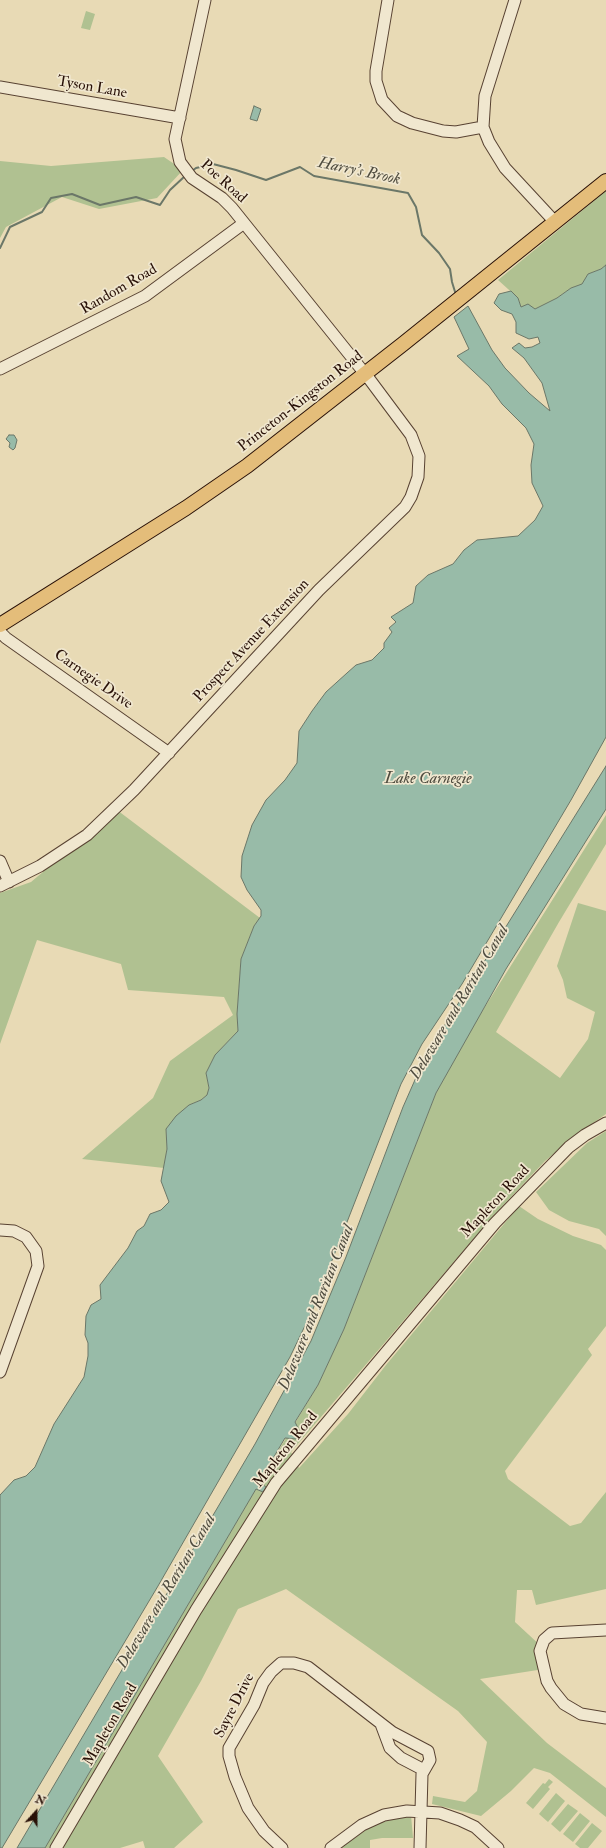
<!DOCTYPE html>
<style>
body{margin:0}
#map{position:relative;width:606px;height:1848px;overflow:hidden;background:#e8dab5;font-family:"IM FELL Double Pica",serif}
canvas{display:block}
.north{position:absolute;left:16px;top:1792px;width:40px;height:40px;-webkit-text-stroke:3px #f0e7cf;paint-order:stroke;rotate:21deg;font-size:11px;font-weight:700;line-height:16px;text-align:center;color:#281007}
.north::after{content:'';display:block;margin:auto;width:14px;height:18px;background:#281007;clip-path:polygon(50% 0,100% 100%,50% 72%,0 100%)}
</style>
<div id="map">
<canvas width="606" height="1848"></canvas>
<div class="north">N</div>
</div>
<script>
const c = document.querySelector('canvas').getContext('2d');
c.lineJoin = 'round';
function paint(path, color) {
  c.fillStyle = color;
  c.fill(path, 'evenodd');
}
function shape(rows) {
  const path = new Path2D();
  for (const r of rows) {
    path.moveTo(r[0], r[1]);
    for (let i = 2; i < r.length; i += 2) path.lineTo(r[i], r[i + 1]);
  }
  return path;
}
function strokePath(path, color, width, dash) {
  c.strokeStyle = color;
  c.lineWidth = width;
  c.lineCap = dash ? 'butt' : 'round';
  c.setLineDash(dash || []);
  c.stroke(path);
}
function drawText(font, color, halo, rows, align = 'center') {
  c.font = font + ' "IM FELL Double Pica",serif';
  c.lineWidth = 3.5;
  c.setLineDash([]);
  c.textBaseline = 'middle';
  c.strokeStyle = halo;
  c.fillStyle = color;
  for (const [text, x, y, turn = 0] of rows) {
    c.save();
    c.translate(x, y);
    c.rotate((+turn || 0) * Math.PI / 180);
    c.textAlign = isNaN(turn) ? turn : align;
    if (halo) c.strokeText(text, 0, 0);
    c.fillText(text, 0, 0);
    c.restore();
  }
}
const green = shape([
 [86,11,95,14,90,30,81,28],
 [164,157,183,170,157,198,99,209,62,197,6,227,0,238,0,161,51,166],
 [606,191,606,265,601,269,588,274,583,284,571,288,557,298,535,309,521,307,518,298,498,280],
 [117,810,260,918,254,926,241,959,237,1014,238,1031,215,1055,206,1073,209,1088,207,1095,201,1100,189,1105,166,1129,167,1149,164,1168,82,1159,153,1098,170,1061,233,1015,224,997,128,990,121,964,37,940,0,1044,0,893,31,882],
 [606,815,606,844,559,922,496,1032,560,1078,588,1039,595,1012,567,998,563,980,557,966,578,903,606,911,606,1114,575,1136,545,1161,494,1215,291,1452,299,1468,348,1414,386,1365,519,1206,538,1219,573,1236,601,1245,606,1250,606,1326,588,1349,592,1355,505,1471,508,1479,570,1526,581,1523,606,1492,606,1589,536,1605,532,1590,517,1590,515,1622,542,1647,544,1669,480,1679,547,1743,606,1788,606,1817,550,1773,534,1768,511,1791,481,1816,432,1804,433,1796,465,1802,477,1791,487,1742,458,1711,286,1589,238,1609,201,1681,158,1756,203,1822,174,1848,145,1848,143,1841,120,1848,45,1848,256,1489,264,1492,266,1487,259,1483,286,1438,296,1439,295,1423,318,1385,344,1329,436,1093,476,1021],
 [606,1131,606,1236,599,1229,569,1221,549,1210,536,1192,587,1143],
 [549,1779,553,1782,548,1787,550,1789,533,1809,526,1803,543,1783,545,1784],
 [556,1793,565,1801,548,1822,539,1814],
 [568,1804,578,1811,560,1832,551,1824],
 [580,1813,590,1821,573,1842,563,1834],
 [411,1815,413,1838,382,1838,370,1840,370,1848,341,1848,374,1824],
 [592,1823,602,1831,588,1848,580,1848,575,1844]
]);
const water = shape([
 [254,106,261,109,257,121,250,119,254,106],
 [606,265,606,737,571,800,462,984,422,1044,401,1084,313,1309,290,1357,158,1586,2,1848,0,1848,0,1495,14,1480,26,1476,35,1467,54,1424,84,1377,88,1356,88,1343,85,1335,86,1316,91,1305,101,1299,100,1285,128,1248,137,1231,144,1226,150,1214,161,1210,169,1202,161,1181,167,1149,166,1129,176,1116,189,1105,201,1100,207,1095,209,1088,206,1073,215,1055,238,1031,237,1014,241,959,254,926,261,916,261,910,247,890,241,877,242,856,252,825,266,800,285,780,297,763,299,731,312,711,326,692,347,673,356,665,372,660,384,648,384,643,392,632,389,628,396,622,391,617,413,603,416,586,428,575,453,564,464,550,477,540,518,536,535,520,543,506,532,483,531,465,534,444,526,428,502,404,489,386,457,356,469,349,454,317,468,306,492,350,505,368,529,393,550,411,542,383,524,358,512,348,519,343,525,348,532,347,540,343,538,337,529,339,516,333,516,322,512,314,501,310,494,303,499,294,511,291,518,298,521,307,528,304,535,309,557,298,571,288,582,284,588,274,601,269,606,265],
 [9,435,14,435,17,440,15,448,13,450,9,447,10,443,6,439,9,435],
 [606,766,606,809,506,969,436,1093,344,1329,318,1385,295,1422,300,1432,296,1439,285,1438,259,1482,266,1487,263,1492,256,1489,45,1848,17,1848,255,1444,311,1341,346,1257,403,1107,418,1073,446,1023,606,766]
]);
const stream = shape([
 [192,171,196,168,213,164,236,170,266,180,300,167,314,176,408,193,416,207,422,235,439,253,450,269,452,282,456,295],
 [0,248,10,227,42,212,51,198,72,194,100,205,136,197,160,205,170,190,185,176]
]);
const minor = shape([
 [388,0,376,71,376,81,382,100,397,116,412,123,443,131,456,132,483,127],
 [515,0,485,96,483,127,489,142,505,168,555,222],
 [0,87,180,118],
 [0,369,145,296,244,223],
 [0,632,6,638,169,753],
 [0,861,9,882],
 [0,886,40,866,87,835,134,790,319,590,405,507,411,497,418,477,419,456,411,435,370,380,232,208,222,198,192,178,180,162,175,139,205,0],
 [0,1230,14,1231,26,1237,36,1251,38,1266,0,1372],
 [606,1630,552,1633,544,1640,540,1651,547,1681,551,1688,564,1704,581,1714,606,1718],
 [381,1724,390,1748,401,1758,424,1770],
 [56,1848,196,1610,276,1483,495,1223,569,1147,585,1135,606,1123],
 [282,1848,264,1831,248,1808,235,1777,229,1756,229,1748,254,1705,263,1683,271,1672,281,1663,294,1663,308,1667,392,1732,428,1751,430,1760,422,1774,420,1848],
 [331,1848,362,1825,384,1815,407,1811,440,1813,460,1820,475,1827,498,1848]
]);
const major = shape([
 [0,625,186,508,247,466,403,344,606,181]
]);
const streetNames = [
 ["Tyson Lane",92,88,10],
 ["Poe Road",223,182,42],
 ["Random Road",119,290,-30],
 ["Princeton-Kingston Road",301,402,-38],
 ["Prospect Avenue Extension",252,641,-47],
 ["Carnegie Drive",93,680,35],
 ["Mapleton Road",496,1202,-47],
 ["Mapleton Road",286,1450,-51],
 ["Sayre Drive",235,1706,-63],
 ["Mapleton Road",111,1725,-60]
];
const waterNames = [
 ["Harry's Brook",359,172,12],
 ["Lake Carnegie",428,780],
 ["Delaware and Raritan Canal",460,1003,-59],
 ["Delaware and Raritan Canal",317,1308,-68],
 ["Delaware and Raritan Canal",167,1592,-59]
];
paint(green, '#b0c191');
paint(water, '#98bba8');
strokePath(water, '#6b7768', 1);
strokePath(stream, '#6b7768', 2);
strokePath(minor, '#584232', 13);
strokePath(major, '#281007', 16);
strokePath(minor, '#f0e7cf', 11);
strokePath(major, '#e4bd7a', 14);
drawText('15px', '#281007', '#f0e7cf', streetNames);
drawText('italic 16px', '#4f4c3f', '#f0e7cf', waterNames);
</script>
